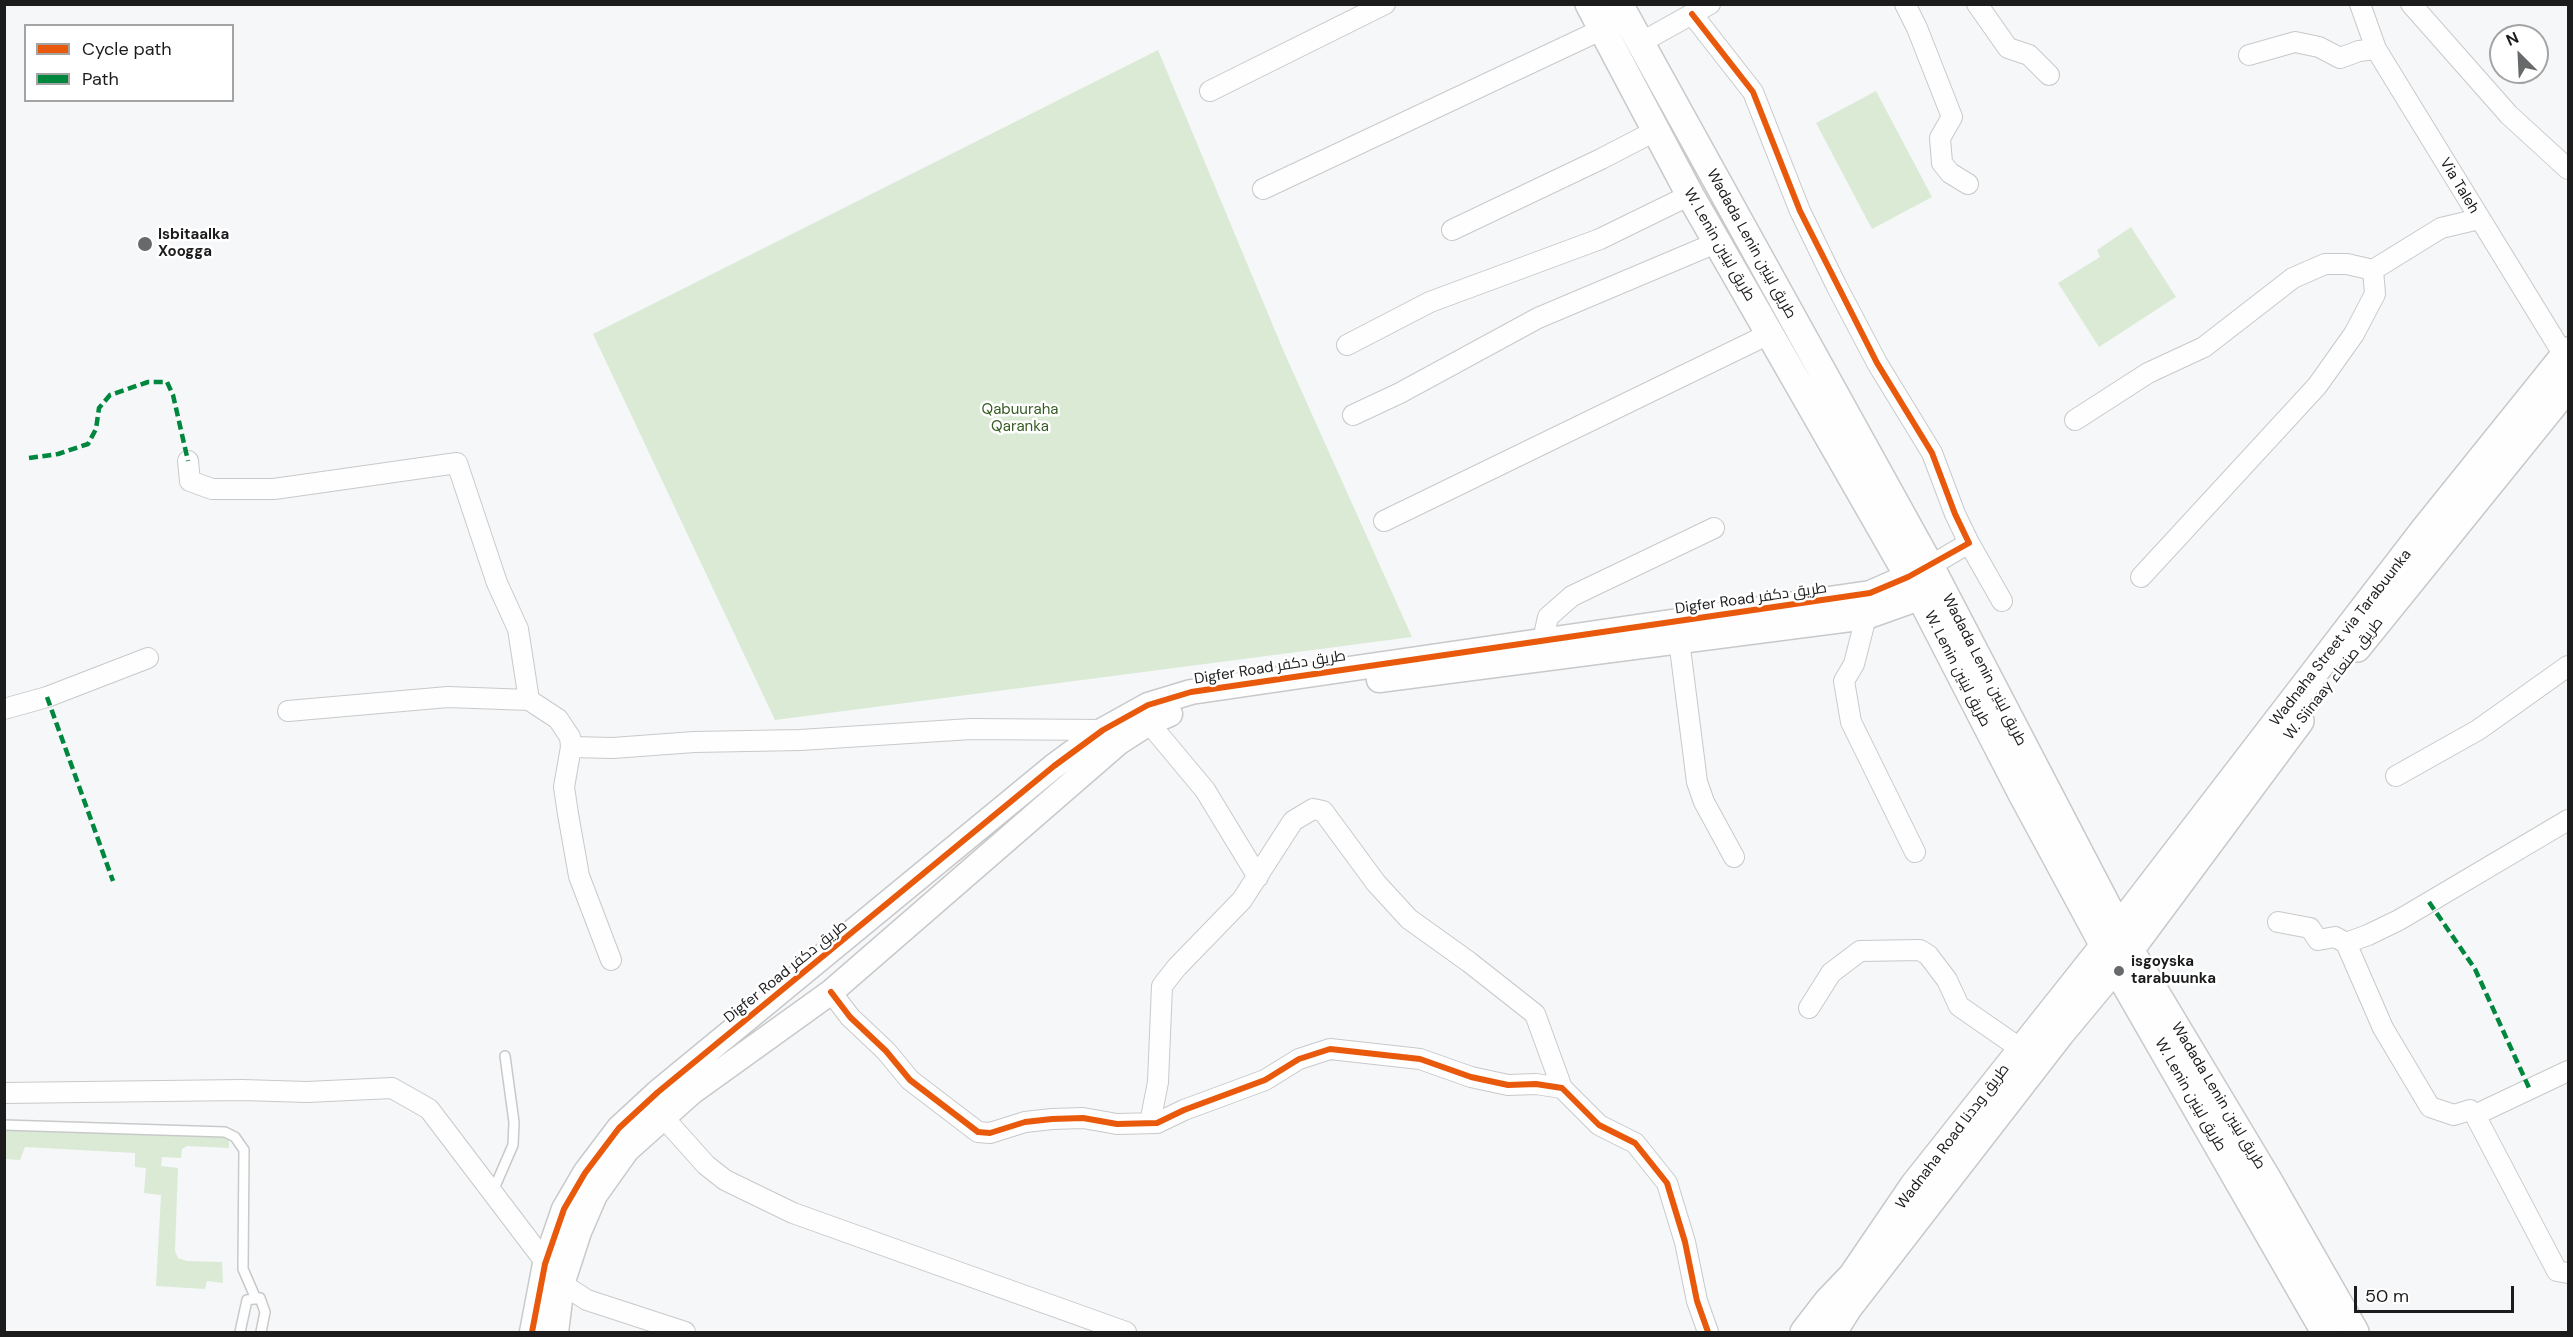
<!DOCTYPE html>
<meta charset="utf-8">
<style>
body{margin:0}
#map{position:relative;width:2573px;height:1337px;overflow:hidden;background:#f6f7f9;font-family:"DM Sans",sans-serif}
canvas{display:block}
.frame{position:absolute;inset:0;border:6px solid #1c1c1d;pointer-events:none}
.legend{position:absolute;left:24px;top:24px;width:210px;height:78px;box-sizing:border-box;background:#fff;border:2px solid #a4a4a5;margin:0;padding:8px 10px;list-style:none;font-size:18px;color:#1c1c1d}
.legend li{display:flex;align-items:center;gap:12px;height:30px}
.legend b{width:30px;border:2px solid #a4a4a5}
.north{position:absolute;left:2489px;top:24px;width:60px;height:60px;box-sizing:border-box;background:#fff;border:2px solid #a4a4a5;border-radius:50%;rotate:336deg;font-size:16px;font-weight:700;line-height:24px;text-align:center;color:#1c1c1d}
.north::after{content:'';display:block;margin:auto;width:21px;height:27px;background:#68696a;clip-path:polygon(50% 0,100% 100%,50% 72%,0 100%)}
.scale{position:absolute;left:2354px;top:1286px;width:160px;height:27px;box-sizing:border-box;border:3px solid #1c1c1d;border-top:0;padding-left:8px;font-size:18px;line-height:21px;white-space:nowrap;color:#1c1c1d;-webkit-text-stroke:4px #fff;paint-order:stroke}
</style>
<div id="map">
<canvas width="2573" height="1337"></canvas>
<div class="frame"></div>
<ul class="legend">
<li><b style="height:8px;background:#e8590c"></b>Cycle path</li>
<li><b style="height:8px;background:#00873e"></b>Path</li>
</ul>
<div class="north">N</div>
<div class="scale">50 m</div>
</div>
<script>
const c = document.querySelector('canvas').getContext('2d');
c.lineJoin = 'round';
function paint(path, color) {
  c.fillStyle = color;
  c.fill(path, 'evenodd');
}
function shape(rows) {
  const path = new Path2D();
  for (const r of rows) {
    path.moveTo(r[0], r[1]);
    for (let i = 2; i < r.length; i += 2) path.lineTo(r[i], r[i + 1]);
  }
  return path;
}
function strokePath(path, color, width, dash) {
  c.strokeStyle = color;
  c.lineWidth = width;
  c.lineCap = dash ? 'butt' : 'round';
  c.setLineDash(dash || []);
  c.stroke(path);
}
function drawText(font, color, halo, rows, align = 'center') {
  c.font = font + ' "DM Sans",Cairo,sans-serif';
  c.lineWidth = 5;
  c.setLineDash([]);
  c.textBaseline = 'middle';
  c.strokeStyle = halo;
  c.fillStyle = color;
  for (const [text, x, y, turn = 0] of rows) {
    c.save();
    c.translate(x, y);
    c.rotate((+turn || 0) * Math.PI / 180);
    c.textAlign = isNaN(turn) ? turn : align;
    if (halo) c.strokeText(text, 0, 0);
    c.fillText(text, 0, 0);
    c.restore();
  }
}
const green = shape([
 [1158,50,1284,352,1412,637,775,720,593,334],
 [1876,91,1932,197,1872,229,1816,123],
 [2131,227,2176,297,2099,347,2058,283,2100,257,2097,250],
 [5,1121,229,1136,229,1148,187,1146,182,1149,181,1158,162,1157,161,1166,178,1168,175,1251,178,1258,187,1261,222,1262,223,1283,207,1281,205,1289,156,1286,161,1195,144,1193,146,1168,135,1167,135,1153,25,1147,20,1160,5,1159]
]);
const service = shape([
 [4,1125,225,1132,235,1137,244,1150,243,1269,256,1299],
 [493,1191,513,1145,514,1122,505,1056],
 [240,1332,247,1300,260,1298,265,1312,261,1332]
]);
const minor = shape([
 [1905,4,1917,28,1952,117,1940,138,1942,163,1950,173,1968,184],
 [1977,4,2008,48,2029,55,2049,75],
 [2360,4,2376,49,2568,362],
 [2411,4,2509,115,2568,169],
 [1692,14,1753,92,1800,211,1836,285,1877,363,1932,453,1955,514,1969,543,1930,566],
 [1640,43,1710,4],
 [2249,55,2295,42,2319,47,2340,58,2359,51,2376,49],
 [1210,91,1385,4],
 [1263,189,1603,29],
 [1452,230,1601,159,1655,131],
 [1347,345,1430,302,1600,239,1690,195],
 [1353,415,1400,393,1538,318,1718,242],
 [2075,420,2148,373,2204,347,2293,278,2325,264,2347,264,2373,270,2441,228,2479,219],
 [188,461,190,481,212,489,274,489,457,463,497,583,518,629,529,700,558,719,570,737,571,747,564,787,568,814,579,876,611,960],
 [1384,521,1771,333],
 [1969,543,2002,601],
 [2141,577,2317,386,2354,334,2375,294,2373,270],
 [1866,617,1854,664,1844,681,1851,722,1915,852],
 [1543,640,1548,617,1572,596,1714,528],
 [1679,640,1697,782,1704,802,1734,857],
 [4,709,47,697,148,658],
 [288,711,448,697,529,700],
 [1149,723,1205,790,1258,877],
 [571,747,613,748,694,742,800,740,971,729,1103,730],
 [2396,776,2478,730,2568,666],
 [2278,922,2310,928,2318,940,2335,937,2346,943,2368,935,2399,920,2568,820],
 [2346,943,2383,1028,2430,1107,2454,1115,2470,1110,2475,1115,2568,1071],
 [831,992,850,1017,886,1051,910,1080,978,1132,990,1133,1025,1122,1052,1119,1083,1118,1117,1124,1157,1123,1184,1110,1265,1080,1299,1059,1330,1049,1420,1059,1471,1077,1508,1085,1536,1084,1562,1088,1599,1125,1635,1143,1667,1183,1685,1242,1697,1301,1708,1332],
 [1809,1008,1831,973,1860,951,1920,950,1928,955,1947,980,1959,1006,2021,1049],
 [4,1093,242,1090,307,1092,392,1088,429,1109,562,1284,587,1300,685,1332],
 [2475,1115,2557,1271,2568,1273],
 [663,1117,706,1165,725,1180,793,1213,1126,1332],
 [1150,1123,1158,1082,1162,986,1177,967,1242,900,1293,821,1313,809,1323,811,1376,883,1409,919,1469,962,1535,1014,1562,1088]
]);
const tertiary = shape([
 [1379,680,1866,617,1939,591],
 [532,1332,545,1264,564,1209,585,1173,619,1128,658,1092,1054,766,1103,730,1148,705,1191,692,1870,593,1925,569],
 [556,1332,562,1284,579,1232,595,1195,627,1150,692,1092,831,992,1118,743,1149,723,1170,714]
]);
const secondary = shape([
 [1589,4,1690,195,1921,598,2021,792,2116,968,2325,1332],
 [1619,4,1930,566,2130,950,2268,1180,2355,1332],
 [2357,648,2568,387],
 [1804,1332,1828,1301,1852,1276,1914,1185,2118,928,2424,530,2568,351],
 [1833,1332,1848,1308,2061,1033,2130,950,2300,721]
]);
const quiet = shape([
 [29,458,58,454,88,444,96,429,99,408,110,395,148,382,167,382,173,395,188,461],
 [47,697,113,881],
 [2429,902,2475,969,2530,1090]
]);
const cycleway = shape([
 [831,992,850,1017,886,1051,910,1080,978,1132,990,1133,1025,1122,1052,1119,1083,1118,1117,1124,1157,1123,1184,1110,1265,1080,1299,1059,1330,1049,1420,1059,1471,1077,1508,1085,1536,1084,1562,1088,1599,1125,1635,1143,1667,1183,1685,1242,1697,1301,1708,1332],
 [532,1332,545,1264,564,1209,585,1173,619,1128,658,1092,1054,766,1103,730,1148,705,1191,692,1870,593,1908,577,1969,543,1955,514,1932,453,1877,363,1800,211,1753,92,1692,14]
]);
const markers = [
 [145,244,8,"#68696a"],
 [2119,971,6,"#68696a"]
];
const streetNames = [
 ["Via Taleh",2459,186,59],
 ["Wadada Lenin طريق لينين",1751,244,61],
 ["W. Lenin طريق لينين",1719,245,60],
 ["Digfer Road طريق دكفر",1751,599,-8],
 ["Wadnaha Street via Tarabuunka",2341,638,-52],
 ["Digfer Road طريق دكفر",1270,668,-9],
 ["W. Lenin طريق لينين",1957,669,63],
 ["Wadada Lenin طريق لينين",1984,670,63],
 ["W. Siinaay طريق صنعاء",2334,679,-52],
 ["Digfer Road طريق دكفر",786,972,-39],
 ["W. Lenin طريق لينين",2190,1095,60],
 ["Wadada Lenin طريق لينين",2218,1096,59],
 ["Wadnaha Road طريق وددنا",1953,1137,-53]
];
const poiNames = [
 ["Isbitaalka",158,235],
 ["Xoogga",158,252],
 ["isgoyska",2131,962],
 ["tarabuunka",2131,979]
];
const parkNames = [
 ["Qabuuraha",1020,410],
 ["Qaranka",1020,427]
];
paint(green, '#daead5');
strokePath(service, '#c8c9ca', 12);
strokePath(minor, '#c8c9ca', 22);
strokePath(tertiary, '#c8c9ca', 27);
strokePath(secondary, '#c8c9ca', 30);
strokePath(service, '#fefefe', 9);
strokePath(minor, '#fefefe', 20);
strokePath(tertiary, '#fefefe', 24);
strokePath(secondary, '#fefefe', 27);
strokePath(quiet, '#00873e', 4.5, [9, 4.5]);
strokePath(cycleway, '#e8590c', 6);
for (const [x, y, r, color] of markers) {
  const dot = new Path2D();
  dot.arc(x, y, r, 0, 2 * Math.PI);
  c.fillStyle = color;
  c.fill(dot);
  strokePath(dot, '#fff', 2);
}
drawText('15px', '#1c1c1d', '#fff', streetNames);
drawText('bold 15px', '#1c1c1d', '#fff', poiNames, 'left');
drawText('15px', '#345b21', '#fff', parkNames);
</script>
